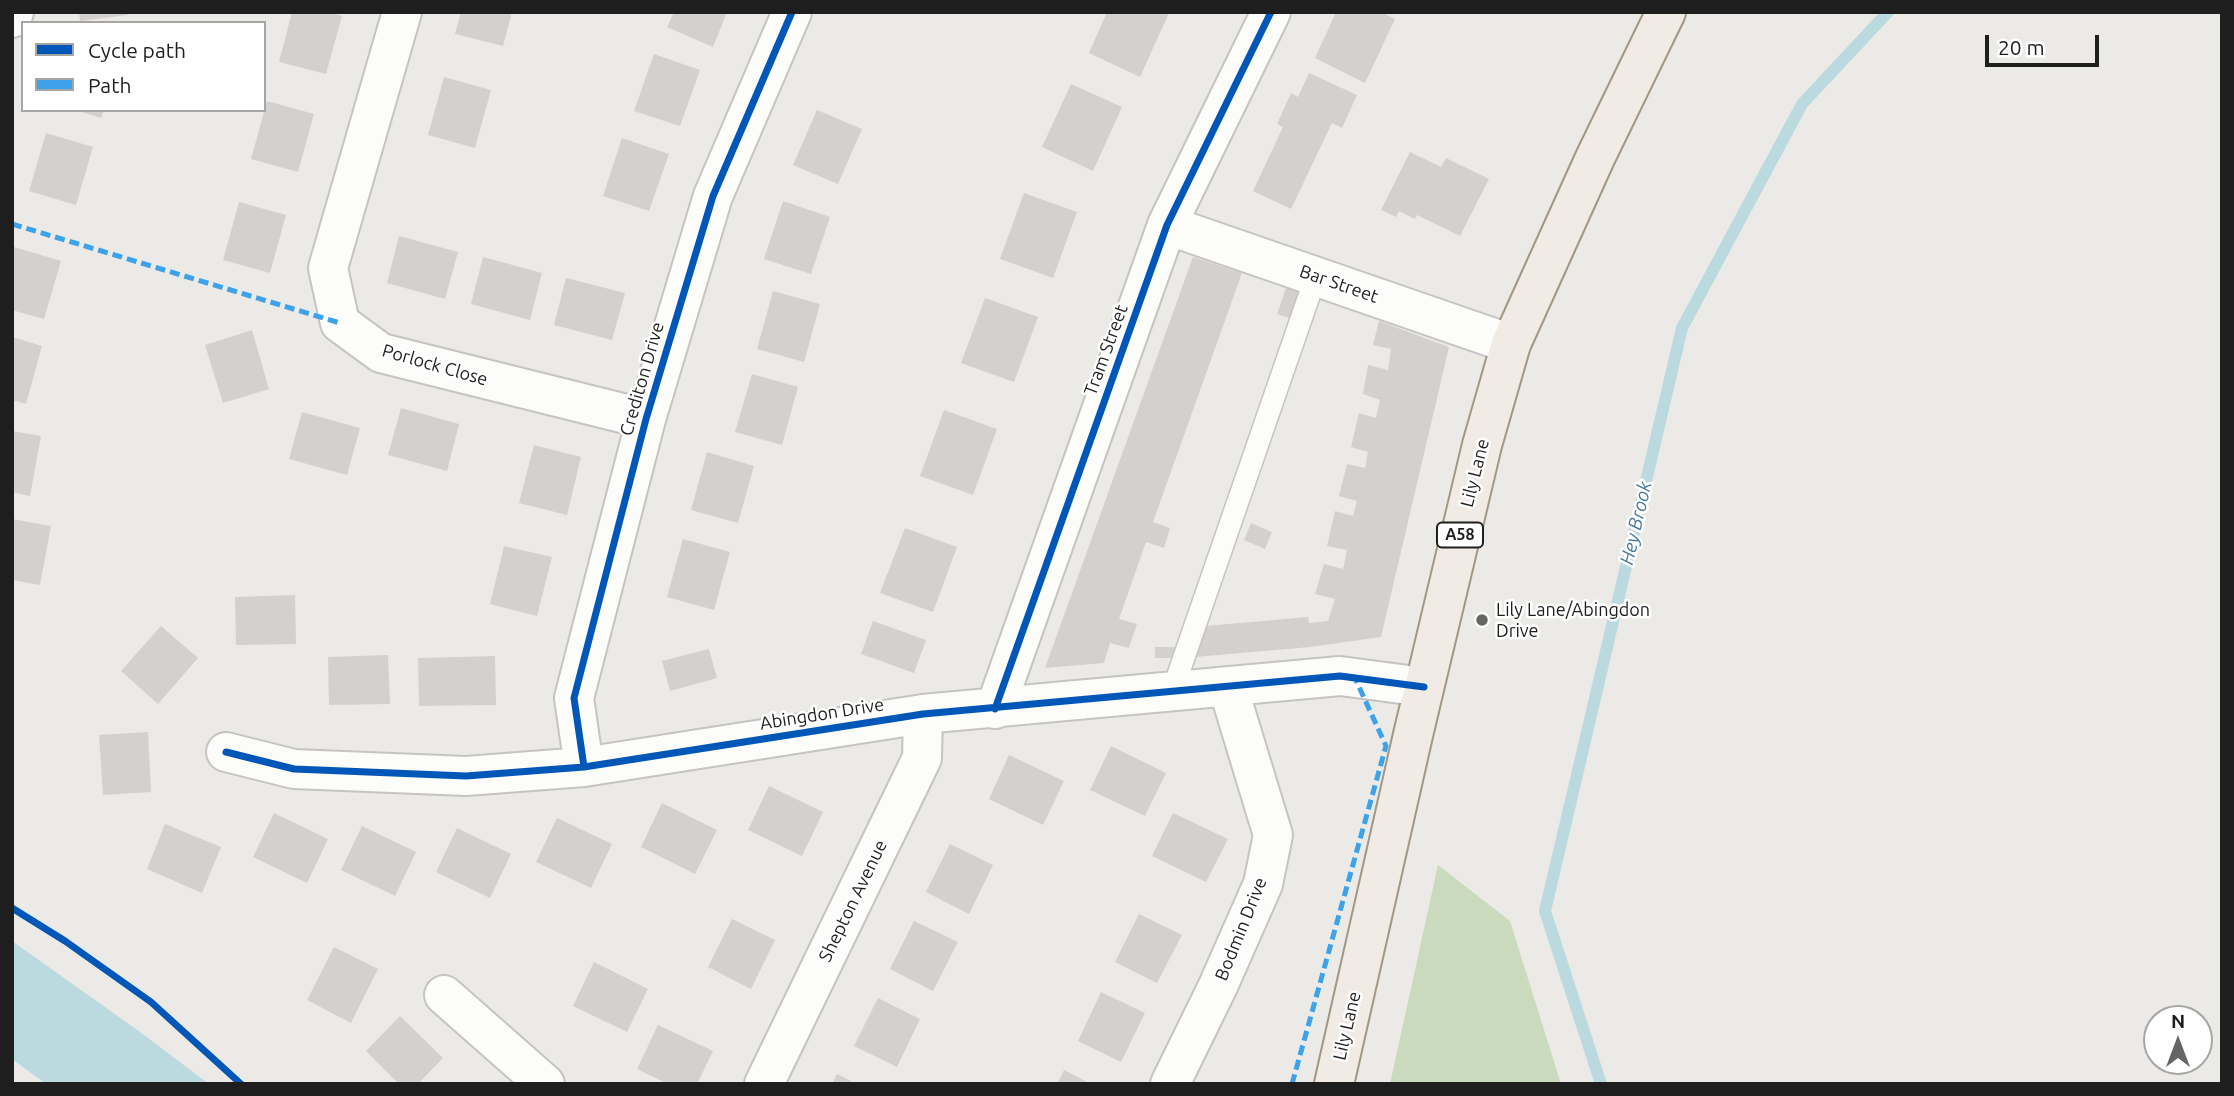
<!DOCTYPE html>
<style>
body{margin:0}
#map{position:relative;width:2234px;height:1096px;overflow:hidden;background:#eceae7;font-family:Ubuntu,sans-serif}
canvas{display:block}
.frame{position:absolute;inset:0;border:14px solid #1e1e1e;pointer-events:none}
.legend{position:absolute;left:21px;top:21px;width:245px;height:91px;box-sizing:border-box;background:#fff;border:2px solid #a5a5a5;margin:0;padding:9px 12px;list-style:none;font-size:21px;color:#1e1e1e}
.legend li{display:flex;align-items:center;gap:14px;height:35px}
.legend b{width:35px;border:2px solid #a5a5a5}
.north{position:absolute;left:2143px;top:1005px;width:70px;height:70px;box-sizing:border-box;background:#fff;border:2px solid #a5a5a5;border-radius:50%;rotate:0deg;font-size:19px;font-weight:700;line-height:28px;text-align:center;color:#1e1e1e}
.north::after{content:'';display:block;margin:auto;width:24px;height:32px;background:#666564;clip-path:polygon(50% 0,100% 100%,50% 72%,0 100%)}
.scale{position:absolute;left:1985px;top:35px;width:114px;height:32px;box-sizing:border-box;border:4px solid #1e1e1e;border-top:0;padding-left:9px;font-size:21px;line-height:24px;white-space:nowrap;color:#1e1e1e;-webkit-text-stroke:5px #fff;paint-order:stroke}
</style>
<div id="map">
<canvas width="2234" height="1096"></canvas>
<div class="frame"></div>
<ul class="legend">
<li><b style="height:9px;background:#0057b8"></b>Cycle path</li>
<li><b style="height:9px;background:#3da2ea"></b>Path</li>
</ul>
<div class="north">N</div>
<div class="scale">20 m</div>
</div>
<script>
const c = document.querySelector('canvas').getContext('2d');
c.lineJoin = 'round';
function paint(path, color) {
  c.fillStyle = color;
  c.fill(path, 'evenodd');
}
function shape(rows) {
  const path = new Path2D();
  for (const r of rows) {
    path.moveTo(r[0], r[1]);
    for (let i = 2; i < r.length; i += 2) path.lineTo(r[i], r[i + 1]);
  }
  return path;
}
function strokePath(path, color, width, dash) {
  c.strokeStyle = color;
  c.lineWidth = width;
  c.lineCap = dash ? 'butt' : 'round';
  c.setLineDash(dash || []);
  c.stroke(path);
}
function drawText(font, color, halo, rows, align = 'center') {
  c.font = font + ' Ubuntu,sans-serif';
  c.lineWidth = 5;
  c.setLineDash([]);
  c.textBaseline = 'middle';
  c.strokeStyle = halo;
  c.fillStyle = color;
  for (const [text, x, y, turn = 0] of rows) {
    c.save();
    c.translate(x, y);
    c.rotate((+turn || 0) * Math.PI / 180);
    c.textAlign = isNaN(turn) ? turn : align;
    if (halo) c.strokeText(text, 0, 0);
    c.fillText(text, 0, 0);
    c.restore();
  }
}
const forest = shape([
 [1438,865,1510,921,1561,1084,1390,1084]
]);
const water = shape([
 [12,941,136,1029,209,1084,46,1084,12,1059]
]);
const stream = shape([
 [1601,1084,1545,911,1682,328,1802,104,1888,12]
]);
const building = shape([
 [79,12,128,12,128,15,80,21],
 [292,12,328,12,342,16,326,74,279,62],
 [461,12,512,12,503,46,455,34],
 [674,12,727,12,713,47,667,27],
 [1107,12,1169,13,1140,77,1089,53],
 [1336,12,1381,12,1395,19,1365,83,1315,58],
 [654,54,700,70,680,126,634,111],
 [1309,73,1357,95,1342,128,1332,123,1291,209,1253,191,1283,127,1277,124,1291,93,1298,97],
 [444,77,491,90,475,148,428,135],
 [1071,84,1122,107,1093,171,1042,147],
 [267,101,314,114,298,172,251,159],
 [76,110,104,110,101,118],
 [817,110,862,129,838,184,793,165],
 [46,133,93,147,76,205,29,191],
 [622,138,669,154,649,211,603,196],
 [1410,152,1441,167,1446,158,1489,179,1460,236,1417,215,1415,219,1399,211,1396,217,1381,210],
 [1024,193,1077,212,1053,278,1000,259],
 [783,201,830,217,811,274,764,259],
 [239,202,286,215,270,273,223,260],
 [399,236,458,252,445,299,387,283],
 [14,247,61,261,44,319,12,310],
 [483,257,542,273,530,320,471,304],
 [1193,257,1242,273,1153,522,1170,528,1164,548,1146,542,1119,619,1137,624,1129,648,1110,643,1104,663,1045,668],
 [566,278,625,293,612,340,554,325],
 [1286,288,1303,293,1295,320,1277,314],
 [773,291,820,304,804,362,757,349],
 [985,298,1038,317,1014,382,961,363],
 [1379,321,1449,347,1381,637,1310,647,1195,657,1206,626,1308,617,1309,623,1328,621,1335,599,1315,594,1324,564,1343,569,1347,550,1327,546,1335,511,1353,516,1357,501,1339,496,1347,464,1365,468,1368,452,1351,447,1359,413,1376,418,1380,400,1363,394,1368,365,1388,370,1391,349,1373,345],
 [252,330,269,389,223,403,205,345],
 [12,337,42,346,26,404,12,400],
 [752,374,798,387,782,445,735,432],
 [401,408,459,424,447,471,388,455],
 [944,410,997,429,973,495,920,476],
 [302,412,360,428,347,475,289,459],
 [12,431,41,436,30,496,12,492],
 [534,445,581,457,567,515,519,503],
 [707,452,754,466,738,523,691,510],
 [12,519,51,526,40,585,12,580],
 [1251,523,1272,532,1265,549,1244,540],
 [905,528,957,547,933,612,880,593],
 [683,539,730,552,714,610,667,597],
 [504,546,552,557,537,616,490,604],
 [295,595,296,644,236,645,235,597],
 [873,621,926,640,914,673,861,654],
 [161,626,198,658,158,704,121,671],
 [1155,647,1175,647,1175,658,1155,658],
 [709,649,717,678,670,691,662,661],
 [388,655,390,704,329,705,328,657],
 [495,656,496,705,419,706,418,658],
 [148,732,151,792,103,795,99,735],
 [1111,746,1166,773,1145,816,1090,790],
 [1009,755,1064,781,1043,825,989,799],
 [769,786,823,812,802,856,748,830],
 [662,803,717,830,695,874,641,847],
 [274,813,328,839,307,883,253,857],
 [1173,813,1228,839,1206,882,1152,856],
 [557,818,612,844,591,888,536,862],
 [165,824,221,847,202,893,147,869],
 [362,826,416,852,395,896,341,870],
 [457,828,511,854,490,898,436,872],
 [950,844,993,865,969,914,926,892],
 [1139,914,1182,935,1157,983,1115,962],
 [732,919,775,940,751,989,708,967],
 [914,921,958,942,933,991,890,969],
 [334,947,378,969,351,1023,307,1000],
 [594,962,648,989,627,1032,573,1006],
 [1101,992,1145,1013,1121,1062,1078,1041],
 [878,998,920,1019,897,1067,854,1046],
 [400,1016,443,1058,418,1084,399,1084,366,1051],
 [658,1025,713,1051,697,1084,668,1084,637,1069],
 [1064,1070,1091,1084,1057,1084],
 [837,1074,857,1084,832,1084]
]);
const service = shape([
 [1172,692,1316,276]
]);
const minor = shape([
 [402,12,328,268,340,323,381,353,646,419],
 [12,18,14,12],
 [1167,225,1511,344],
 [995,709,1167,225,1271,12],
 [226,752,294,769,466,776,584,767,923,714,1340,676,1424,687],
 [584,767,574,698,646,419,713,196,792,12],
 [444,995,545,1084],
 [764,1084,922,758,923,714],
 [1170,1084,1218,986,1263,884,1273,835,1228,687]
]);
const primary = shape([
 [1334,1084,1413,735,1482,445,1511,344,1595,158,1666,12]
]);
const quiet = shape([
 [12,224,340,323],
 [1292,1084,1386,746,1355,678]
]);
const cycleway = shape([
 [995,709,1167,225,1271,12],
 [226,752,294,769,466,776,584,767,923,714,1340,676,1424,687],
 [584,767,574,698,646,419,713,196,792,12],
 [12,908,65,941,151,1002,241,1084]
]);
const markers = [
 [1482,620,7,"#666564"]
];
const shields = [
 [1460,535,46]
];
const shieldNames = [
 ["A58",1460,535]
];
const streetNames = [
 ["Bar Street",1339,284,19],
 ["Tram Street",1106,350,-70],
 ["Porlock Close",435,365,16],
 ["Crediton Drive",642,379,-74],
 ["Lily Lane",1475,473,-76],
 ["Abingdon Drive",822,714,-9],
 ["Shepton Avenue",853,901,-64],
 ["Bodmin Drive",1241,929,-68],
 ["Lily Lane",1347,1026,-77]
];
const poiNames = [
 ["Lily Lane/Abingdon",1496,610],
 ["Drive",1496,631]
];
const waterNames = [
 ["Hey Brook",1636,523,-77]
];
paint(forest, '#c9dabd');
paint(water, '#bbdadf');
strokePath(stream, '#bbdadf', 12);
paint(building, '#d3d0ce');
strokePath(service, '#c5c4c3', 24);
strokePath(minor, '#c5c4c3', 42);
strokePath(primary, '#a29684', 42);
strokePath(service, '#fcfcfb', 21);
strokePath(minor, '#fcfcfb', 38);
strokePath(primary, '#f0ebe5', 38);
strokePath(quiet, '#3da2ea', 5, [10, 5]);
strokePath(cycleway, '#0057b8', 7);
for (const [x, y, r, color] of markers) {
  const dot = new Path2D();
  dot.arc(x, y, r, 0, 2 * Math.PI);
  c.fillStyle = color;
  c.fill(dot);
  strokePath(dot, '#fff', 2.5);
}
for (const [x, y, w] of shields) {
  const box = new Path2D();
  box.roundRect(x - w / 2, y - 12.5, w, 25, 5);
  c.fillStyle = '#fff';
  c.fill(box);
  strokePath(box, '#1e1e1e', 2);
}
drawText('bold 16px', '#1e1e1e', null, shieldNames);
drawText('18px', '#1e1e1e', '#fff', streetNames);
drawText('18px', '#1e1e1e', '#fff', poiNames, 'left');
drawText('italic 19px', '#47789c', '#fff', waterNames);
</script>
